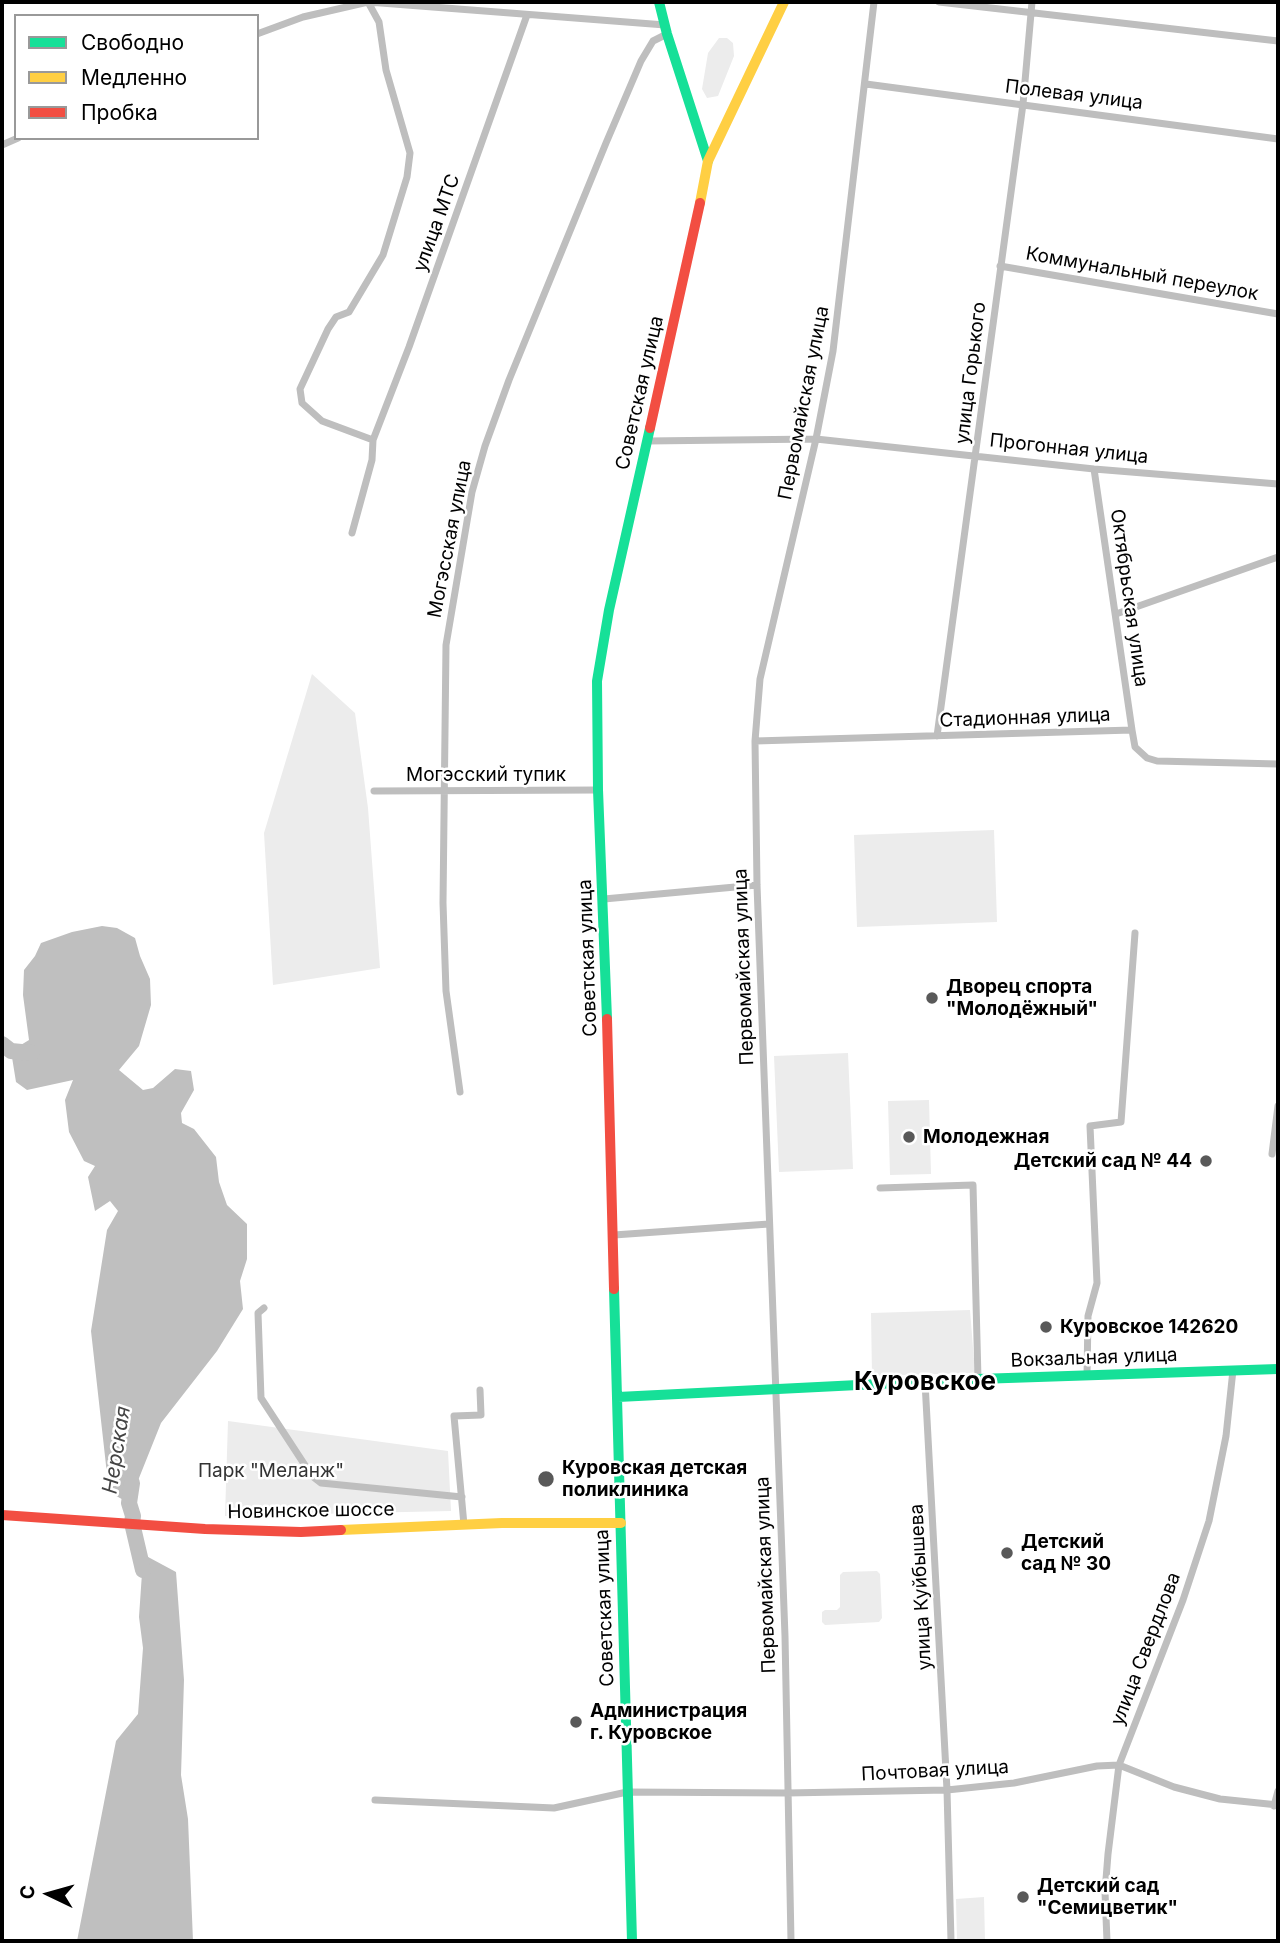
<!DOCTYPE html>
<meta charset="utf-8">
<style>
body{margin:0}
#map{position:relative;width:1280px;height:1943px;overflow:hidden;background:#fff;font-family:Inter,sans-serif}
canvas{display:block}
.frame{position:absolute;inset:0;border:4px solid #000;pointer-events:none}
.legend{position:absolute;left:14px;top:14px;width:245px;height:126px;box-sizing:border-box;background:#fff;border:2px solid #999;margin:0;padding:9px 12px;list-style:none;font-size:21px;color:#000}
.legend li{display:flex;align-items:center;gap:14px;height:35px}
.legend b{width:35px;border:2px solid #999}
.north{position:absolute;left:14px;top:1859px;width:70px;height:70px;-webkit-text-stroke:5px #fff;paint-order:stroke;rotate:275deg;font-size:19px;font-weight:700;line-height:28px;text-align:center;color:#000}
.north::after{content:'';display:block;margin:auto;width:24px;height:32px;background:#000;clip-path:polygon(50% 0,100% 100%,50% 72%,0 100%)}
</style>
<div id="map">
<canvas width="1280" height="1943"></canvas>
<div class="frame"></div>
<ul class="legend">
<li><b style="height:9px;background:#16e098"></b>Свободно</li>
<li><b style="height:9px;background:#ffcf43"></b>Медленно</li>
<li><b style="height:9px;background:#f24e42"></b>Пробка</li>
</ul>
<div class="north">С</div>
</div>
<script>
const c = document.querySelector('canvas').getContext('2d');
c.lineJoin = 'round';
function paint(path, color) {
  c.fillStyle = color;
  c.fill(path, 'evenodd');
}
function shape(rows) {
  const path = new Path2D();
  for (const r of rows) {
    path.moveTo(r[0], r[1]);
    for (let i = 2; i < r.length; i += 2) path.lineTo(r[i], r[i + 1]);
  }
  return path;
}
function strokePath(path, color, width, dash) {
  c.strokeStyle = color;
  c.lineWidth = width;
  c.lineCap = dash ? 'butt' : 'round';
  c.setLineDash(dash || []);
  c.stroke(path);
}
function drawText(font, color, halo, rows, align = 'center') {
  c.font = font + ' Inter,sans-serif';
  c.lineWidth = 5;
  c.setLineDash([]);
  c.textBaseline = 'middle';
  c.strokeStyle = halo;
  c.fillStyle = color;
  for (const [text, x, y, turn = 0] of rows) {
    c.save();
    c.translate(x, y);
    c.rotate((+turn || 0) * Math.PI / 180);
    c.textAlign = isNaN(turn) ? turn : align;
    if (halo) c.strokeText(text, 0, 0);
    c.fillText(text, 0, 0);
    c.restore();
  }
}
const green = shape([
 [719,38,727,38,733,43,734,56,718,96,707,98,702,89,708,53],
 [312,674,355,713,368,808,380,968,273,985,264,833],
 [994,830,997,922,857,927,854,835],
 [848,1053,853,1169,779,1172,774,1056],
 [929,1100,931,1174,890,1175,888,1101],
 [970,1310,975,1373,872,1376,871,1313],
 [228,1421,448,1451,451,1511,225,1516],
 [877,1571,880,1574,882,1618,879,1622,825,1625,822,1622,822,1612,825,1610,837,1610,840,1607,840,1575,843,1572],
 [984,1897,985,1941,957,1941,956,1899]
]);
const water = shape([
 [102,926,117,928,135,938,140,956,150,979,151,1005,139,1046,119,1070,143,1090,153,1088,175,1069,191,1071,194,1090,181,1113,182,1123,194,1129,216,1157,219,1182,227,1205,247,1224,247,1259,240,1281,243,1309,217,1351,161,1423,129,1503,109,1492,91,1331,107,1230,118,1211,110,1201,95,1211,88,1177,95,1166,84,1161,69,1132,65,1100,73,1080,27,1090,16,1082,11,1051,29,1040,23,995,24,970,35,956,41,943,72,932],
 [137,1551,176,1572,184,1680,181,1775,188,1819,193,1941,77,1941,116,1741,138,1714,143,1648,139,1617,142,1573]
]);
const river = shape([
 [2,1044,11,1051,32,1053],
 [132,1483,129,1503,133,1516,132,1523,143,1570]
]);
const street = shape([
 [939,2,1278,41],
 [257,34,303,17,368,2,665,25],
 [866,84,1278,139],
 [2,145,18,138],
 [1000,266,1278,314],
 [373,440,409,347,527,15],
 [647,441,816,439,1094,469,1278,484],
 [1094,469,1132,730],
 [352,533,372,460,373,440,322,421,302,403,300,389,328,329,336,317,349,312,383,255,407,177,410,153,386,70,379,22,368,2],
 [1116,614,1278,557],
 [937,736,1023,104,1032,2],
 [755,741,1132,730,1135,747,1147,758,1157,761,1278,764],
 [374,791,598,790],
 [604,899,757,885],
 [460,1092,446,991,443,903,446,645,472,492,485,446,509,380,606,143,641,61,653,41,667,34],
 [1272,1154,1278,1106],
 [880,1188,973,1185,978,1379],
 [614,1235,769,1224],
 [264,1308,258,1313,261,1398,312,1476,321,1483,462,1497],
 [1087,1376,1088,1316,1097,1283,1090,1126,1121,1122,1135,933],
 [925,1382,947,1790,951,1941],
 [464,1525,454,1416,481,1415,480,1390],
 [375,1800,554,1808,627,1792,787,1793,947,1790,1014,1783,1097,1766,1119,1765,1174,1787,1220,1799,1278,1805],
 [1274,1806,1278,1791],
 [791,1941,785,1636,757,885,755,741,760,679,816,439,833,351,874,2],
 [1107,1941,1105,1892,1108,1854,1119,1765,1183,1600,1209,1521,1226,1436,1233,1370]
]);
const fast = shape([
 [659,2,667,34,708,161],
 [607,1019,598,790,597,681,609,610,650,428],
 [614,1289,632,1941],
 [618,1397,978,1379,1278,1369]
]);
const slow = shape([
 [700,203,708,161,784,2],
 [341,1530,502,1523,621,1523]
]);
const jam = shape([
 [650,428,700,203],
 [607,1019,614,1289],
 [2,1515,205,1529,301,1532,341,1530]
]);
const markers = [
 [932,998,7,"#595959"],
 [909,1137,7,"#595959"],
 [1206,1161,7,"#595959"],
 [1046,1327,7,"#595959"],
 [546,1479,9,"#595959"],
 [1007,1553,7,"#595959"],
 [576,1722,7,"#595959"],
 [1023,1897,7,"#595959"]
];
const streetNames = [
 ["Полевая улица",1074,95,7],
 ["улица МТС",437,223,-70],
 ["Коммунальный переулок",1142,274,10],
 ["улица Горького",971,373,-83],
 ["Советская улица",640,393,-77],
 ["Первомайская улица",804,403,-79],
 ["Прогонная улица",1069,449,6],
 ["Могэсская улица",450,539,-79],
 ["Октябрьская улица",1129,598,82],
 ["Стадионная улица",1025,718,-2],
 ["Могэсский тупик",486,775],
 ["Советская улица",588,958,-92],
 ["Первомайская улица",744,967,-92],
 ["Вокзальная улица",1094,1358,-2],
 ["Новинское шоссе",311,1511,-1],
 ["Первомайская улица",766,1575,-92],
 ["улица Куйбышева",921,1587,-93],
 ["Советская улица",605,1608,-92],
 ["улица Свердлова",1146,1649,-69],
 ["Почтовая улица",935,1771,-3]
];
const poiNames = [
 ["Дворец спорта",946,987],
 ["\"Молодёжный\"",946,1009],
 ["Молодежная",923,1137],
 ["Детский сад № 44",1192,1161,"right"],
 ["Куровское 142620",1060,1327],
 ["Куровская детская",562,1468],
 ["поликлиника",562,1490],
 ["Детский",1021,1542],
 ["сад № 30",1021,1564],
 ["Администрация",590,1711],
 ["г. Куровское",590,1733],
 ["Детский сад",1037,1886],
 ["\"Семицветик\"",1037,1908]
];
const parkNames = [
 ["Парк \"Меланж\"",271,1471]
];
const waterNames = [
 ["Нерская",117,1450,-81]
];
const districtNames = [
 ["Куровское",925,1382]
];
paint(green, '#ececec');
paint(water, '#bfbfbf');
strokePath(river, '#bfbfbf', 16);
strokePath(street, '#bebebe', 7);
strokePath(fast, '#16e098', 10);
strokePath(slow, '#ffcf43', 10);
strokePath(jam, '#f24e42', 10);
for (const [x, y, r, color] of markers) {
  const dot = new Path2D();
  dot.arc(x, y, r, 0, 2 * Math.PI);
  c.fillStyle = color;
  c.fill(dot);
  strokePath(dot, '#fff', 2.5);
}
drawText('19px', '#000', '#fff', streetNames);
drawText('bold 19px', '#000', '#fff', poiNames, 'left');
drawText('19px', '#333', '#fff', parkNames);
drawText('italic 21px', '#444', '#fff', waterNames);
drawText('bold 26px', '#000', '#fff', districtNames);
</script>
